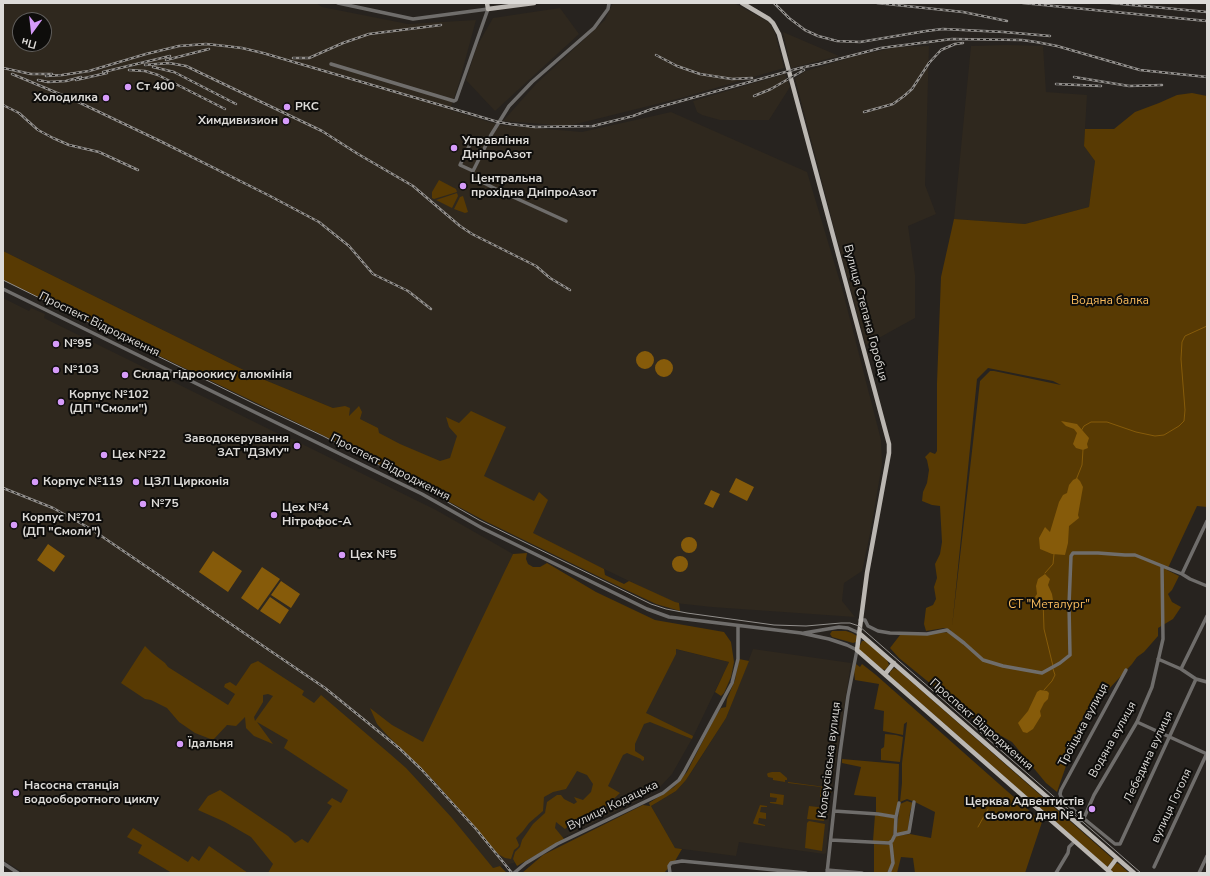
<!DOCTYPE html>
<meta charset="utf-8">
<style>
body{margin:0}
#map{position:relative;width:1210px;height:876px;overflow:hidden;background:#27231f;font-family:"Nunito Sans",sans-serif}
canvas{display:block}
.frame{position:absolute;inset:0;border:4px solid #dddbd8;pointer-events:none}
.north{position:absolute;left:12px;top:12px;width:40px;height:40px;box-sizing:border-box;background:#0e0d0b;border:1px solid #615f5d;border-radius:50%;rotate:195deg;font-size:11px;font-weight:700;line-height:16px;text-align:center;color:#dddbd8}
.north::after{content:'';display:block;margin:auto;width:14px;height:18px;background:#d69bfa;clip-path:polygon(50% 0,100% 100%,50% 72%,0 100%)}
</style>
<div id="map">
<canvas width="1210" height="876"></canvas>
<div class="frame"></div>
<div class="north">Пн</div>
</div>
<script>
const c = document.querySelector('canvas').getContext('2d');
c.lineJoin = 'round';
function paint(path, color) {
  c.fillStyle = color;
  c.fill(path, 'evenodd');
}
function shape(rows) {
  const path = new Path2D();
  for (const r of rows) {
    if (r.length === 3) {
      path.moveTo(r[0] + r[2], r[1]);
      path.arc(r[0], r[1], r[2], 0, 2 * Math.PI);
      continue;
    }
    path.moveTo(r[0], r[1]);
    for (let i = 2; i < r.length; i += 2) path.lineTo(r[i], r[i + 1]);
  }
  return path;
}
function strokePath(path, color, width, dash) {
  c.strokeStyle = color;
  c.lineWidth = width;
  c.lineCap = dash ? 'butt' : 'round';
  c.setLineDash(dash || []);
  c.stroke(path);
}
function drawText(font, color, halo, rows, align = 'center') {
  c.font = font + ' "Nunito Sans",sans-serif';
  c.lineWidth = 4;
  c.setLineDash([]);
  c.textBaseline = 'middle';
  c.strokeStyle = halo;
  c.fillStyle = color;
  for (const [text, x, y, turn = 0] of rows) {
    c.save();
    c.translate(x, y);
    c.rotate((+turn || 0) * Math.PI / 180);
    c.textAlign = isNaN(turn) ? turn : align;
    if (halo) c.strokeText(text, 0, 0);
    c.fillText(text, 0, 0);
    c.restore();
  }
}
const built = shape([
 [3,3,316,3,322,7,408,24,476,20,459,83,450,110,499,125,582,132,671,112,807,172,843,292,881,440,882,464,870,534,862,571,844,583,842,601,855,617,712,607,675,603,533,535,333,408,260,378,3,251],
 [20,20,44,20,44,44,20,44],
 [613,3,734,3,769,22,775,33,784,68,681,98,568,126,503,121,536,84,605,20],
 [560,8,579,34,495,111,466,80,477,46,493,18],
 [783,32,839,56,791,68],
 [1007,45,1043,46,1046,92,1087,95,1084,146,1095,161,1089,207,1025,224,954,219,971,46],
 [929,46,925,185,936,214,908,226,915,275,915,318,866,345,838,243,795,78,806,71,856,56,897,47],
 [785,74,790,87,769,120,720,120,702,115,697,112,693,101],
 [3,298,29,311,31,308,45,314,44,318,285,437,301,442,300,443,436,510,513,554,507,567,675,649,729,662,693,737,672,774,659,788,637,801,566,836,521,861,493,868,489,873,24,873,3,860],
 [753,649,851,663,831,793,828,794,826,808,830,810,826,853,824,854,739,842,736,856,675,848,651,806,676,791,686,780,698,762,726,718]
]);
const green = shape([
 [1192,93,1207,96,1207,507,1197,506,1167,570,1179,576,1172,590,1168,594,1172,602,1181,607,1173,619,1158,628,1158,636,1144,652,1137,657,1132,664,1083,717,1057,792,1046,783,1012,742,980,724,899,658,890,648,900,635,951,632,951,630,944,628,926,631,924,624,926,608,933,605,936,599,934,587,937,578,935,564,940,554,942,542,940,506,932,505,922,501,923,492,927,483,929,470,927,460,925,457,930,452,935,454,937,451,937,383,941,277,954,219,1025,224,1089,207,1095,161,1084,146,1085,129,1114,129,1135,112,1159,103,1177,95],
 [988,368,1053,381,1061,385,994,371,990,371,980,381,952,627,977,379],
 [439,180,456,189,457,192,434,199,432,198,432,192],
 [457,193,458,196,452,208,436,200],
 [463,196,468,212,465,213,454,209,460,197],
 [3,251,260,378,333,408,345,406,350,408,349,416,359,406,362,412,360,419,378,428,379,433,400,444,440,461,450,458,457,436,449,427,446,417,459,423,471,411,506,427,484,476,534,501,539,492,548,500,533,533,604,569,605,575,624,584,629,581,675,602,679,603,680,611,656,604,620,587,485,521,343,445,3,280],
 [527,553,526,559,528,564,533,567,540,567,547,563,596,592,655,620,724,632,731,642,734,662,731,677,724,693,721,696,715,692,729,662,676,649,676,654,646,713,693,736,692,739,650,722,644,724,635,744,635,751,644,757,644,760,642,761,641,759,627,753,623,755,608,786,620,793,605,807,576,819,565,829,556,822,555,828,564,839,517,866,513,859,515,852,520,847,522,840,533,824,545,813,547,802,557,795,561,795,564,799,574,804,577,802,574,797,583,800,591,792,593,784,587,775,577,771,566,789,553,792,544,797,543,811,529,823,523,831,516,838,519,845,518,847,514,850,511,859,505,858,498,854,435,782,388,736,377,724,370,708,392,725,423,742,513,554],
 [832,631,846,631,852,633,857,636,856,642,853,643,832,637,830,634],
 [862,641,866,641,887,660,889,665,885,670,882,669,859,650,859,647],
 [145,646,152,653,165,663,168,667,228,705,235,694,224,687,225,684,230,682,236,686,251,664,258,661,304,691,302,695,314,703,321,695,390,754,406,768,452,818,493,868,500,866,507,873,268,873,273,864,251,837,225,822,198,810,208,796,220,790,288,836,295,843,302,839,308,843,332,806,327,803,332,798,341,803,348,790,284,748,288,740,257,722,273,744,254,736,246,728,245,717,236,726,227,725,213,740,195,733,179,722,167,708,151,700,145,699,121,683],
 [268,694,273,696,255,721,254,717,263,702,263,695],
 [739,659,749,661,726,718,686,780,676,791,651,806,675,848,682,849,675,861,664,873,522,873,543,855,643,805,650,806,649,803,674,787,687,772,715,717,721,708,726,707,727,699,735,680],
 [856,664,860,667,862,664,876,675,1042,822,1025,873,915,873,913,858,901,857,897,873,890,873,894,863,892,843,896,836,910,834,931,838,935,812,915,802,907,799,900,802,902,783,902,763,907,722,904,724,903,735,883,731,884,711,874,709,879,684,855,680,854,670],
 [894,668,898,670,1113,859,1113,860,1107,867,890,676,890,672],
 [885,734,896,735,903,737,900,762,881,760,881,749,884,747],
 [842,759,899,764,898,803,895,816,876,812,876,797,854,795,861,767,842,763],
 [772,772,780,772,787,778,787,780,785,780,785,782,773,780,773,778,768,777,767,774,768,773],
 [788,782,832,788,831,793,824,793,823,798,820,797,821,787,788,783],
 [770,793,784,795,783,805,770,803,770,802,776,802,777,798,770,797],
 [907,801,913,803,910,812,908,832,896,834,900,804],
 [760,805,767,806,767,807,761,807,760,812,766,813,766,819,759,818,758,823,765,825,765,826,754,824,753,823],
 [809,806,826,808,824,821,807,819],
 [875,815,895,818,893,837,889,842,873,841],
 [809,821,825,824,822,851,805,848,807,823],
 [133,828,188,862,192,856,199,861,209,846,248,873,172,873,138,853,142,845,127,837],
 [874,844,891,845,892,863,887,873,874,873],
 [1117,863,1119,864,1129,873,1113,873,1111,870,1112,868,1115,864]
]);
const water = shape([
 [645,360,9],
 [664,368,9],
 [1061,421,1077,424,1089,438,1087,444,1088,448,1083,450,1076,448,1073,444,1077,433,1074,429,1066,426],
 [736,478,754,487,747,501,729,492],
 [1077,478,1080,481,1083,487,1078,515,1079,518,1069,526,1068,543,1065,555,1052,554,1040,549,1039,538,1045,527,1050,532,1059,502,1063,495,1067,493,1069,485,1073,480],
 [711,490,720,494,713,508,704,504],
 [689,545,8],
 [48,544,65,556,54,572,37,560],
 [213,551,242,571,228,592,199,572],
 [680,564,8],
 [262,567,280,579,258,610,241,598],
 [1045,574,1050,579,1048,585,1052,594,1053,600,1051,601,1043,600,1037,599,1035,597,1037,594,1036,586,1038,579],
 [281,581,300,594,291,608,271,595],
 [270,597,289,610,280,624,260,611],
 [1040,690,1047,691,1049,693,1048,699,1044,703,1040,711,1041,716,1033,729,1027,733,1023,732,1018,723,1028,711,1037,692]
]);
const stream = shape([
 [1081,431,1084,426,1091,422,1107,422,1136,432,1155,436,1164,435,1179,426,1184,421,1185,410,1181,359,1182,342,1185,336,1207,326],
 [1076,480,1082,465,1083,450],
 [1045,573,1053,564,1054,554],
 [1043,600,1044,629,1053,666],
 [1044,690,1052,681,1055,675,1053,669],
 [978,827,988,809]
]);
const minor = shape([
 [331,64,454,101,456,100,488,9,413,19,338,3],
 [486,144,473,138,460,165,473,171,491,135,509,106,532,82,594,28,608,9,609,3],
 [473,171,472,177,500,191,566,221],
 [3,289,422,494,482,528,647,609,669,617,801,633,829,639,847,645,857,650,848,696,840,753,827,873],
 [1182,574,1207,521],
 [860,620,865,620,868,626,878,631,890,633,927,634,947,630,964,643,983,660,1003,666,1042,673,1060,663,1070,655,1069,605,1071,556,1073,553,1098,553,1125,555,1135,555,1182,574,1190,579,1207,586],
 [804,633,839,627,848,628,859,633],
 [1158,659,1181,669,1196,679,1207,682],
 [1181,669,1207,616],
 [1126,670,1061,790,1060,794,1061,797,1077,813,1115,844,1120,844,1196,679],
 [1137,722,1207,754],
 [834,811,878,814,896,817],
 [1077,823,1084,818,1094,795,1137,722,1152,687,1163,639,1162,567],
 [895,835,909,832,914,802],
 [831,840,889,843],
 [3,863,18,873],
 [1154,867,1207,753],
 [827,870,862,873],
 [514,873,526,863,557,844,663,793,679,780,684,772,732,683,738,659,738,626],
 [670,873,669,866,671,863,682,861,806,873],
 [889,873,893,863,891,844,889,843,892,841,895,835,896,817,899,803],
 [1056,873,1068,853,1069,847,1075,841],
 [1199,873,1207,856]
]);
const major = shape([
 [487,3,488,9,534,3],
 [742,3,769,19,773,23,779,34,889,444,889,453,867,573,857,650,1111,873],
 [859,633,1134,873],
 [885,674,894,663],
 [1108,870,1117,858]
]);
const tram = shape([
 [3,280,255,404,323,436,416,484,479,520,651,604,666,609,687,613,774,625,806,626,841,623,850,623,859,626,1141,873]
]);
const rail = shape([
 [774,3,789,18,805,30,818,36,837,41,860,42,926,31,943,29,1004,32,1050,36],
 [877,3,963,12,1007,21],
 [1023,3,1207,21],
 [1111,3,1207,12],
 [656,55,677,66,700,74,732,79,752,78],
 [293,58,309,58,343,43,369,34,441,25],
 [166,60,209,49],
 [145,65,169,63,186,66,322,131,358,154,413,186,460,226,472,234,536,266,550,278,570,290],
 [153,67,174,72,236,104],
 [3,68,31,74,52,74],
 [129,70,145,71,158,75,225,109],
 [103,72,170,56],
 [12,74,74,100,160,141,270,196,319,222,349,246,373,274,408,291,431,309],
 [46,76,62,75,89,71,146,54,179,46,206,44,225,46,242,48,263,53,498,122,510,124,535,127,593,126,633,116,652,109,800,68,819,64,881,48,952,39,1022,40,1036,42,1057,46,1140,70,1207,77],
 [1074,77,1129,86,1162,85],
 [38,80,48,82,66,81,81,77],
 [76,80,107,73],
 [1056,84,1101,86],
 [754,96,771,89,804,70],
 [3,105,19,113,38,130,53,138,69,145,99,152,138,170],
 [864,112,893,104,904,96,912,89,929,63,941,50,955,44,963,43],
 [3,488,53,508,91,529,325,688,399,748,421,769,476,829,512,873]
]);
const markers = [
 [128,87,4,"#d69bfa"],
 [106,98,4,"#d69bfa"],
 [287,107,4,"#d69bfa"],
 [286,121,4,"#d69bfa"],
 [454,148,4,"#d69bfa"],
 [463,186,4,"#d69bfa"],
 [56,344,4,"#d69bfa"],
 [56,370,4,"#d69bfa"],
 [125,375,4,"#d69bfa"],
 [61,402,4,"#d69bfa"],
 [297,446,4,"#d69bfa"],
 [104,455,4,"#d69bfa"],
 [35,482,4,"#d69bfa"],
 [136,482,4,"#d69bfa"],
 [143,504,4,"#d69bfa"],
 [274,515,4,"#d69bfa"],
 [14,525,4,"#d69bfa"],
 [342,555,4,"#d69bfa"],
 [180,744,4,"#d69bfa"],
 [16,793,4,"#d69bfa"],
 [1092,809,4,"#d69bfa"]
];
const poiNames = [
 ["Ст 400",136,87],
 ["Холодилка",98,98,"right"],
 ["РКС",295,107],
 ["Химдивизион",278,121,"right"],
 ["Управління",462,141],
 ["ДніпроАзот",462,155],
 ["Центральна",471,179],
 ["прохідна ДніпроАзот",471,193],
 ["№95",64,344],
 ["№103",64,370],
 ["Склад гідроокису алюмінія",133,375],
 ["Корпус №102",69,395],
 ["(ДП \"Смоли\")",69,409],
 ["Заводокерування",289,439,"right"],
 ["ЗАТ \"ДЗМУ\"",289,453,"right"],
 ["Цех №22",112,455],
 ["Корпус №119",43,482],
 ["ЦЗЛ Цирконія",144,482],
 ["№75",151,504],
 ["Цех №4",282,508],
 ["Нітрофос-А",282,522],
 ["Корпус №701",22,518],
 ["(ДП \"Смоли\")",22,532],
 ["Цех №5",350,555],
 ["Їдальня",188,744],
 ["Насосна станція",24,786],
 ["водооборотного циклу",24,800],
 ["Церква Адвентистів",1084,802,"right"],
 ["сьомого дня № 1",1084,816,"right"]
];
const parkNames = [
 ["Водяна балка",1110,301],
 ["СТ \"Металург\"",1049,605]
];
const streetNames = [
 ["Вулиця Степана Горобця",865,313,75],
 ["Проспект Відродження",99,325,26],
 ["Проспект Відродження",390,468,27],
 ["Проспект Відродження",981,725,41],
 ["Троїцька вулиця",1084,725,-62],
 ["Водяна вулиця",1113,740,-61],
 ["Лебедина вулиця",1149,757,-65],
 ["Колеусівська вулиця",830,760,-83],
 ["Вулиця Кодацька",613,806,-26],
 ["вулиця Гоголя",1172,806,-65]
];
paint(built, '#2f281e');
paint(green, '#583a03');
paint(water, '#865b0a');
strokePath(stream, '#865b0a', 1);
strokePath(minor, '#6f6d6b', 3.5);
strokePath(major, '#bbb7b2', 4.5);
strokePath(tram, '#93908d', 1);
strokePath(rail, '#93908d', 2.5);
strokePath(rail, '#0e0d0b', 1, [3]);
for (const [x, y, r, color] of markers) {
  const dot = new Path2D();
  dot.arc(x, y, r, 0, 2 * Math.PI);
  c.fillStyle = color;
  c.fill(dot);
  strokePath(dot, '#0e0d0b', 1.5);
}
drawText('bold 12px', '#dddbd8', '#0e0d0b', poiNames, 'left');
drawText('12px', '#fabc5d', '#0e0d0b', parkNames);
drawText('12px', '#dddbd8', '#0e0d0b', streetNames);
</script>
